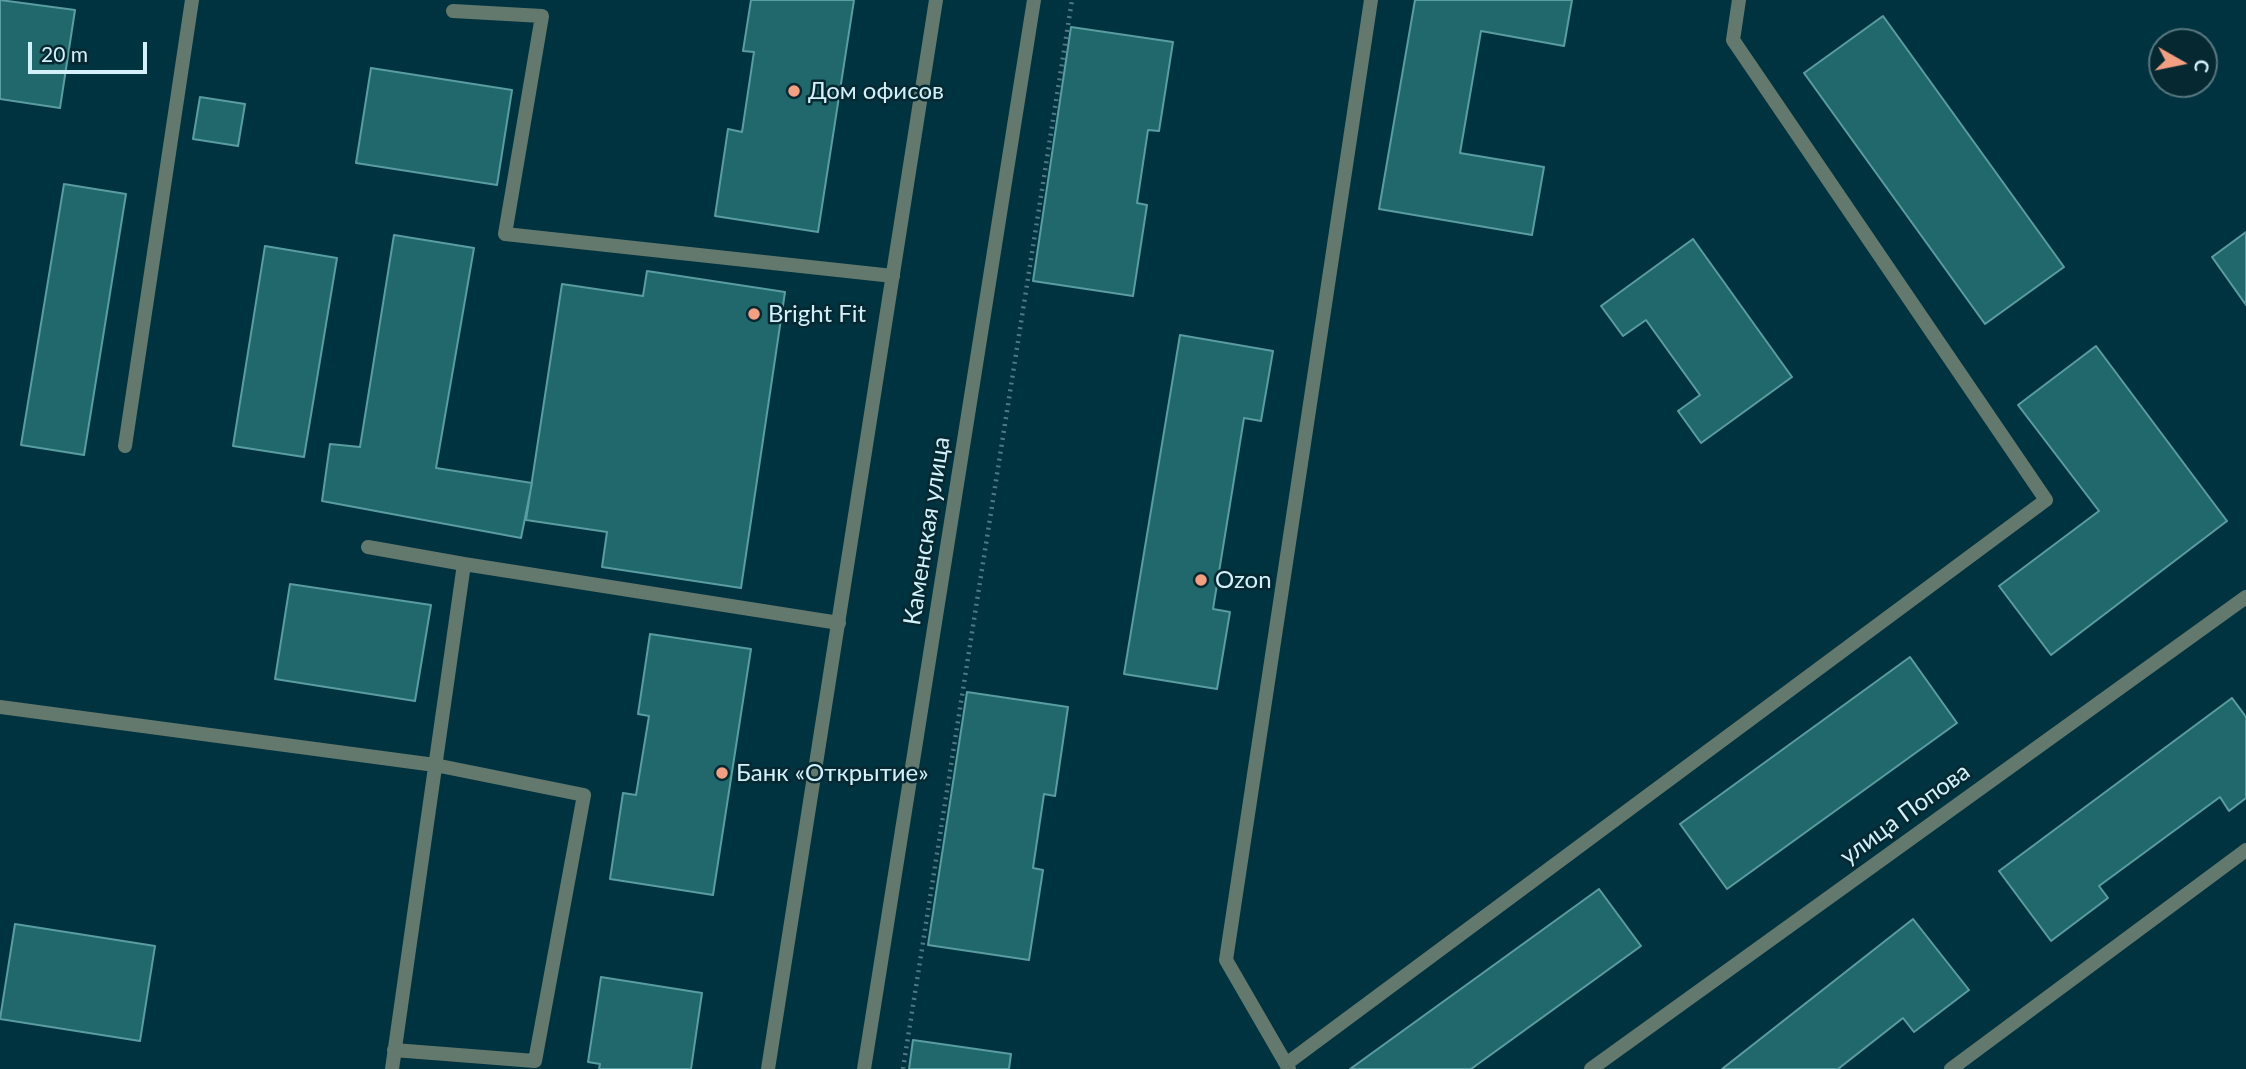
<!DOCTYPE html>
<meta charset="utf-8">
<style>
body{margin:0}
#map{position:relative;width:2246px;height:1069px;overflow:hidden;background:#003340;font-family:Lato,sans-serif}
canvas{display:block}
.north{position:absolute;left:2148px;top:28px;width:70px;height:70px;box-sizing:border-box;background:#062831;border:2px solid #587882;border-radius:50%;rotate:99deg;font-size:19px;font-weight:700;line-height:28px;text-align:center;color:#d2f1fb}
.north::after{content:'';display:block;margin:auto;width:24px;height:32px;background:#f3a082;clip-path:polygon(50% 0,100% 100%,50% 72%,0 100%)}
.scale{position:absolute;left:28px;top:42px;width:119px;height:32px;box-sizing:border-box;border:4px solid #d2f1fb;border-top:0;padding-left:9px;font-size:21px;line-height:24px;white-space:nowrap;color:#d2f1fb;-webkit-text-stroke:5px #062831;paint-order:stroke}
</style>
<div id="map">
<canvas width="2246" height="1069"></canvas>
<div class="north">С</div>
<div class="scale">20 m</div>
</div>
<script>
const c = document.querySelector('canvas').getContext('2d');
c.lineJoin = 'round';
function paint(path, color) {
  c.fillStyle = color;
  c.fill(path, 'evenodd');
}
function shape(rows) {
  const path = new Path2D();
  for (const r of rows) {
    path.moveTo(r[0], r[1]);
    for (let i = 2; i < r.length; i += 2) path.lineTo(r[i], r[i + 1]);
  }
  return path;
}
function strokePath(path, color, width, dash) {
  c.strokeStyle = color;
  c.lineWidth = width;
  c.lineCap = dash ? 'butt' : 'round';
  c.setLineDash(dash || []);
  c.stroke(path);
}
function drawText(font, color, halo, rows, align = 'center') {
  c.font = font + ' Lato,sans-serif';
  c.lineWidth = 5;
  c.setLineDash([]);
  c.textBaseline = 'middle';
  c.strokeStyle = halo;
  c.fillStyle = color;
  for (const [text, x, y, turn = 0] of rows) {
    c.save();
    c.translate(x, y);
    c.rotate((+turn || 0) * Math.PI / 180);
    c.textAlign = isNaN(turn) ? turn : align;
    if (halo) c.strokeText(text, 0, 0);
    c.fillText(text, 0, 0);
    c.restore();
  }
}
const building = shape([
 [0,0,75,10,60,108,0,99,0,0],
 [751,0,854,0,818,232,715,216,728,129,742,132,754,52,743,51,751,0],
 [1415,0,1572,0,1564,46,1481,31,1460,153,1544,167,1532,235,1379,209,1415,0],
 [1883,16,2064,267,1985,324,1804,73,1883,16],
 [1071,27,1173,42,1159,131,1148,130,1137,203,1147,205,1133,296,1033,281,1071,27],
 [371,68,512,90,497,185,356,163,371,68],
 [200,97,245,104,238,146,193,139,200,97],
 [64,184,126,194,84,455,21,445,64,184],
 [2246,232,2246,305,2212,257,2246,232],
 [394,235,474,248,436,468,532,483,521,538,322,501,330,444,360,447,394,235],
 [1693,239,1792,377,1701,443,1678,411,1700,395,1646,320,1623,336,1601,306,1693,239],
 [265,246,337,258,304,457,233,446,265,246],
 [647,271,785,292,741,588,602,567,607,532,526,520,562,284,643,296,647,271],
 [1180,335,1273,351,1261,421,1244,418,1213,609,1230,612,1217,689,1124,674,1180,335],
 [2096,346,2227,521,2051,655,1999,586,2099,511,2018,405,2096,346],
 [290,584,431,605,415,701,275,679,290,584],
 [650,634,751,649,713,895,610,879,623,793,636,795,649,716,638,714,650,634],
 [1910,657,1957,723,1727,889,1680,824,1910,657],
 [967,692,1068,707,1055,796,1044,794,1033,868,1043,870,1029,960,928,945,967,692],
 [2232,698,2246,717,2246,798,2229,811,2220,797,2099,886,2108,898,2051,941,1999,871,2232,698],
 [1599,889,1641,946,1471,1069,1350,1069,1599,889],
 [1913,919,1969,990,1914,1032,1903,1018,1838,1069,1722,1069,1913,919],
 [15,924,155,946,140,1041,0,1019,15,924],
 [601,977,702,993,691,1069,599,1069,600,1064,588,1062,601,977],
 [913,1040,1011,1054,1009,1069,909,1069,913,1040]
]);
const path = shape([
 [903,1069,1072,0]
]);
const lane = shape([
 [453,11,542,16,505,234,893,276],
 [125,446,192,0],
 [368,547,464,564],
 [0,707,435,765,584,795,535,1061,394,1050],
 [1286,1064,2046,500,1733,40,1739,0],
 [392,1069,464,564,839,623],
 [1289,1069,1226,960,1371,0],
 [1951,1069,2246,850]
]);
const street = shape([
 [768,1069,936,0],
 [864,1069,1034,0],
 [1591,1069,2246,597]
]);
const markers = [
 [794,91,7,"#f3a082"],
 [754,314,7,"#f3a082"],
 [1201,580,7,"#f3a082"],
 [722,773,7,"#f3a082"]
];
const poiNames = [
 ["Дом офисов",808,91],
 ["Bright Fit",768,314],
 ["Ozon",1215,580],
 ["Банк «Открытие»",736,773]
];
const streetNames = [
 ["Каменская улица",927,531,-81],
 ["улица Попова",1905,814,-36]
];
paint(building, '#20686c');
strokePath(building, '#599da1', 2);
strokePath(path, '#4e7985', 4.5, [2, 5]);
strokePath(lane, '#64796d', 14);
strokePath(street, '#64796d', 14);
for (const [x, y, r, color] of markers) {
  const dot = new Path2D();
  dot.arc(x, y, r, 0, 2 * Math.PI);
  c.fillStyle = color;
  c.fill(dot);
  strokePath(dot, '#062831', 2.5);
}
drawText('24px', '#d2f1fb', '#062831', poiNames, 'left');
drawText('24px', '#d2f1fb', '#062831', streetNames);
</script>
